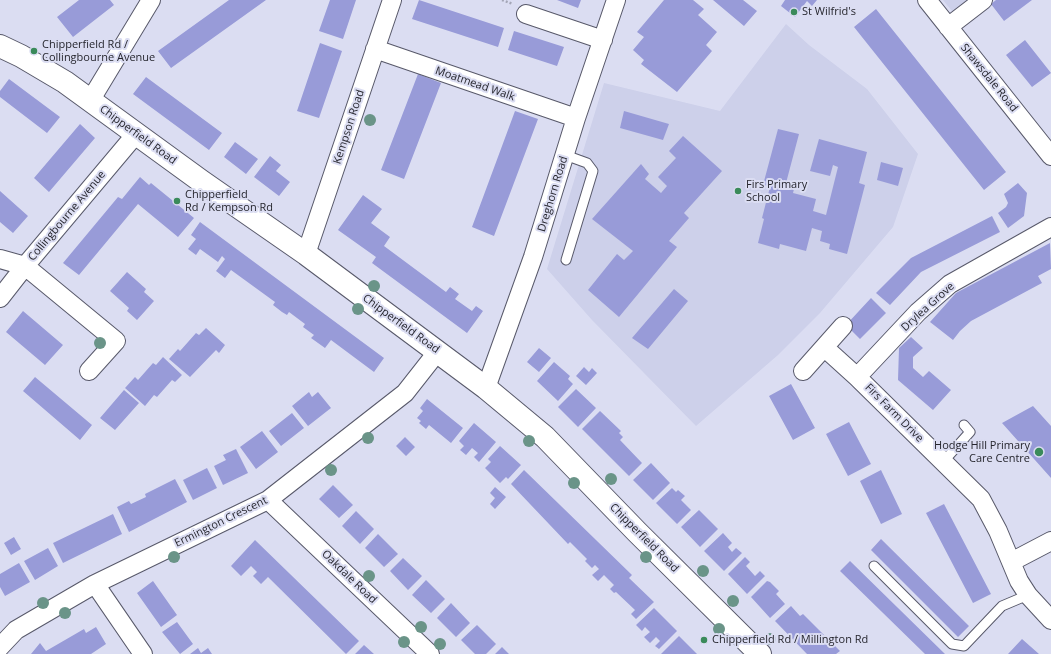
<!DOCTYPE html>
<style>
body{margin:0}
canvas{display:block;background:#dbddf2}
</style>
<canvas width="1051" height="654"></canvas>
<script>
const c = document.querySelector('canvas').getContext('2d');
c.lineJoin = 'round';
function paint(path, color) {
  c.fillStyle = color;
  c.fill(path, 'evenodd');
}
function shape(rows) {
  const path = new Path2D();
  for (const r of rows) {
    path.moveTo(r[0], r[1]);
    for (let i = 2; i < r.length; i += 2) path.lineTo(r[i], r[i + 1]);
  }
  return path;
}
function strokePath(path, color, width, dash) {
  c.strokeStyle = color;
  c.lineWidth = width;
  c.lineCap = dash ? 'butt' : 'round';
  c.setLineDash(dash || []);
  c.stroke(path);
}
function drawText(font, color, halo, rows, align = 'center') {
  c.font = font + ' "Open Sans",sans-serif';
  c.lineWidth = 4;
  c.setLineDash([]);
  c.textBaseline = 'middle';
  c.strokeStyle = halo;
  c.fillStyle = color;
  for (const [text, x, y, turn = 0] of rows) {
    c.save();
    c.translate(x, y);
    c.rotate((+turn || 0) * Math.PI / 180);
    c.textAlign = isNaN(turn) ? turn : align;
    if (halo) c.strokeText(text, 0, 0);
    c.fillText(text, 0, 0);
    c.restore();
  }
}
const built = shape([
 [943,0,974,0,956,16],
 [786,24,809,45,867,89,918,154,893,227,820,313,778,355,696,426,592,320,547,269,604,83,720,111]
]);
const building = shape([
 [79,0,110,0,114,5,73,37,57,17],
 [229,0,266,0,171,68,158,51],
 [330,0,356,0,343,39,319,31],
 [419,0,504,28,498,47,412,19],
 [557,0,581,0,578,8],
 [664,0,693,0,704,9,698,15,717,32,706,45,712,51,677,92,641,64,644,60,633,50,644,37,637,32],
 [713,0,743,0,757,11,744,26],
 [785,0,817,0,812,6,807,1,795,17,781,6],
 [996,0,1032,0,1004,21,991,4],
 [876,9,1006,172,984,190,854,27],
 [514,31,564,47,557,66,508,50],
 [1025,40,1051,73,1032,87,1006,55],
 [320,43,342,51,319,118,297,111],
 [418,74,441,83,404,179,381,170],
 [146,77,222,133,209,150,133,94],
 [9,79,60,117,47,133,0,97,0,91],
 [515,111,538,119,494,236,472,227],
 [624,111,669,124,663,140,620,128],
 [80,124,95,138,49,192,34,178],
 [778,129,799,134,786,183,795,185,793,193,816,199,813,211,826,215,838,167,833,165,830,176,810,171,819,139,867,152,859,183,865,185,847,254,829,249,830,244,820,241,822,231,812,228,806,251,780,244,779,249,758,243,764,219,762,218,770,187,763,185],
 [683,136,722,171,684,213,689,218,669,241,677,247,619,317,588,290,617,254,624,260,633,251,592,219,641,164,649,174,645,179,661,193,667,186,658,177,676,158,669,151],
 [235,142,258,159,246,174,224,157],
 [270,156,281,165,276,171,290,182,279,196,254,177],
 [881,162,903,168,898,186,877,180],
 [140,177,149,185,151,183,194,218,178,237,138,204,79,275,63,263,118,197,122,199],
 [1018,183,1027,193,1024,216,1008,228,998,213,1006,207,1008,203,1004,194],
 [0,191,28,216,13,233,0,222],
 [363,195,382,209,371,223,390,237,384,246,446,292,450,287,459,294,455,299,472,311,476,306,483,311,467,333,372,263,376,257,338,230],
 [992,216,1000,232,921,272,890,305,876,293,911,258],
 [200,222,384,358,374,372,331,340,325,348,311,338,314,335,303,327,305,324,289,312,287,315,282,312,273,305,275,302,231,270,225,278,216,271,225,259,222,256,218,262,200,249,196,255,188,249,196,239,191,235],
 [1050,243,1051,269,1038,276,1042,283,971,321,960,331,953,340,930,322,956,293],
 [127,272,146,289,144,292,154,301,137,320,127,311,129,308,110,291],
 [674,289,688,301,648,349,632,338],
 [871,298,886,313,860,339,846,325],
 [23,311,63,345,45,365,6,332],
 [206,328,225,345,219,353,216,350,190,377,169,359,178,349,180,351,196,333,199,335],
 [911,337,923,348,913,357,913,368,923,377,929,371,951,390,933,410,898,380,899,348],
 [539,348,551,358,539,372,527,362],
 [163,357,182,375,175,382,172,380,157,397,154,395,145,406,125,388,135,377,138,380,153,363,156,365],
 [554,362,570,376,568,379,573,384,558,401,537,381],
 [584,367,589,372,592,368,597,373,586,385,576,376],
 [35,377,92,425,80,440,23,391],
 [791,384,815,428,793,440,769,396],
 [576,389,596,408,578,427,558,407],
 [124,390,139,403,115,430,100,418],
 [309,392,312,397,318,392,331,408,308,426,292,406],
 [427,399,463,428,451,443,429,425,426,429,419,423,421,421,417,418,423,411,420,408],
 [1033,406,1051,426,1051,478,1002,423],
 [600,411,621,431,619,433,623,437,620,440,642,463,629,476,582,429],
 [292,413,304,428,281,446,269,431],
 [849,422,871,464,848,476,826,434],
 [474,423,496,442,479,462,474,457,478,453,472,448,466,455,460,450,464,446,459,441],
 [262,431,278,452,256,469,240,447],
 [405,437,415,447,406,456,396,446],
 [500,446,521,465,508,479,506,477,500,483,485,468,491,462,488,459],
 [236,449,248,473,223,485,214,466,226,460,223,455],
 [651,463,670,483,653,500,633,480],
 [207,468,217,488,193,500,183,480],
 [524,470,632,575,629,578,654,602,636,619,631,614,635,610,616,592,614,593,610,589,614,585,604,575,598,581,592,575,599,569,595,565,592,568,585,561,587,559,570,542,568,544,511,484],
 [881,470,902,514,881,524,860,481],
 [175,479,187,502,129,532,117,507,129,501,131,504,146,497,145,494],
 [333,485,353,505,339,518,319,499],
 [495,487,506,497,495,509,490,504,495,498,490,493],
 [672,488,676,492,678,490,685,496,681,500,691,510,677,524,656,503],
 [944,504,991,594,973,603,926,513],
 [699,510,718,529,700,547,681,527],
 [356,511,374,529,360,544,342,526],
 [113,514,122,534,63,563,53,543],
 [723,533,732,543,728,547,732,552,736,548,742,553,724,571,704,551],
 [378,534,398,554,384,567,365,548],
 [14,537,21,549,11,555,4,543],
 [881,539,969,626,958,637,871,550],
 [255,540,359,641,346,654,268,577,261,584,253,576,257,572,251,566,241,576,231,566],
 [48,548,58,566,35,580,24,561],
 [745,557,750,562,746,566,755,576,760,571,765,576,747,594,728,574],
 [403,558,422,576,408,590,390,571],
 [850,561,945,654,925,654,840,571],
 [19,563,30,582,5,596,0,587,0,574],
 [426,580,445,599,431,613,412,595],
 [153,581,177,615,161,627,137,593],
 [767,581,770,582,779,591,776,594,785,604,770,618,751,597],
 [451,603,470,623,456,637,437,618],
 [791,606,800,616,803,614,840,651,836,654,807,654,775,621],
 [654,608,677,631,659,649,655,646,660,641,656,637,650,643,644,637,650,632,645,627,642,631,636,625],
 [177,622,193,644,180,654,162,632],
 [477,625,496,644,486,654,475,654,461,640],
 [96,627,106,644,91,654,31,654,40,643,46,651,84,629,86,633],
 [679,636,697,654,661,654],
 [1022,639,1039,654,1008,654],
 [364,645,374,654,355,654],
 [502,647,509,654,495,654],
 [198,648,201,653,208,648,212,654,190,654]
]);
const path = shape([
 [502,0,513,4]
]);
const service = shape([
 [565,155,587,163,593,171,566,260],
 [943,462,970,432,964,425],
 [874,566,952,644,964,646,1002,606,1028,595]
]);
const minor = shape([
 [927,0,1051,156],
 [526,14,603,40],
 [948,27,983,0],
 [375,49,576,118],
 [90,101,151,0],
 [306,254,392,0],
 [0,259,25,266,116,341,89,371],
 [0,298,25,266,136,134],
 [825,348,857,377,981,499,998,531,1019,581,1028,595,1051,620],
 [803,371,843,326],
 [857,377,918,312,950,284,1051,227],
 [486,388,533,257,576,118,616,0],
 [268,500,430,654],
 [1011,562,1051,541],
 [95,584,143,654],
 [0,647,16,630,95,584,268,500,405,393,438,351]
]);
const tertiary = shape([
 [0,46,21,56,65,82,201,181,306,254,486,388,545,437,637,532,760,654]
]);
const trees = [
 [370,120],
 [374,286],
 [358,309],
 [100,343],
 [368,438],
 [529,441],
 [331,470],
 [611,479],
 [574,483],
 [174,557],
 [646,557],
 [703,571],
 [369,576],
 [733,601],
 [43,603],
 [65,613],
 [421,627],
 [719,629],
 [770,639],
 [404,642],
 [440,644]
];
const markers = [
 [794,12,4,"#3a8a5a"],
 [34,51,4,"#3a8a5a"],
 [738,191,4,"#3a8a5a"],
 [177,201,4,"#3a8a5a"],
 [1039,452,5,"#3a8a5a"],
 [704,640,4,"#3a8a5a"]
];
const poiNames = [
 ["St Wilfrid's",802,12],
 ["Chipperfield Rd /",42,45],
 ["Collingbourne Avenue",42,58],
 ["Firs Primary",746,185],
 ["School",746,198],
 ["Chipperfield",185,195],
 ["Rd / Kempson Rd",185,208],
 ["Hodge Hill Primary",1030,446,"right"],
 ["Care Centre",1030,459,"right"],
 ["Chipperfield Rd / Millington Rd",712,640]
];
const streetNames = [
 ["Shawsdale Road",989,78,51],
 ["Moatmead Walk",475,84,19],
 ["Kempson Road",349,127,-72],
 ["Chipperfield Road",138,135,36],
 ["Dreghorn Road",553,194,-73],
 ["Collingbourne Avenue",67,216,-50],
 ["Drylea Grove",928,307,-42],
 ["Chipperfield Road",401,324,36],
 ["Firs Farm Drive",894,413,45],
 ["Ermington Crescent",221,522,-26],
 ["Chipperfield Road",644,538,45],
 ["Oakdale Road",349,577,44]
];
paint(built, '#cdd0ea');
paint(building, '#989bd8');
strokePath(service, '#58596a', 11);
strokePath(minor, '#58596a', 20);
strokePath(tertiary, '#58596a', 24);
strokePath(path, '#a4a6b7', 2.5, [2, 2]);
strokePath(service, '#fff', 9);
strokePath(minor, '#fff', 18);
strokePath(tertiary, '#fff', 22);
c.fillStyle = '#6a9488';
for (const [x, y] of trees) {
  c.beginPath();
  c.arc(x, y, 6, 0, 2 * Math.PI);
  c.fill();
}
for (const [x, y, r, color] of markers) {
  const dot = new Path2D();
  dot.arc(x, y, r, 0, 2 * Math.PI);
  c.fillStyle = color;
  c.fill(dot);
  strokePath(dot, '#dbddf2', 1.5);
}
drawText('11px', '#26262e', '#dbddf2', poiNames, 'left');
drawText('11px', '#26262e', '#dbddf2', streetNames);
</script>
